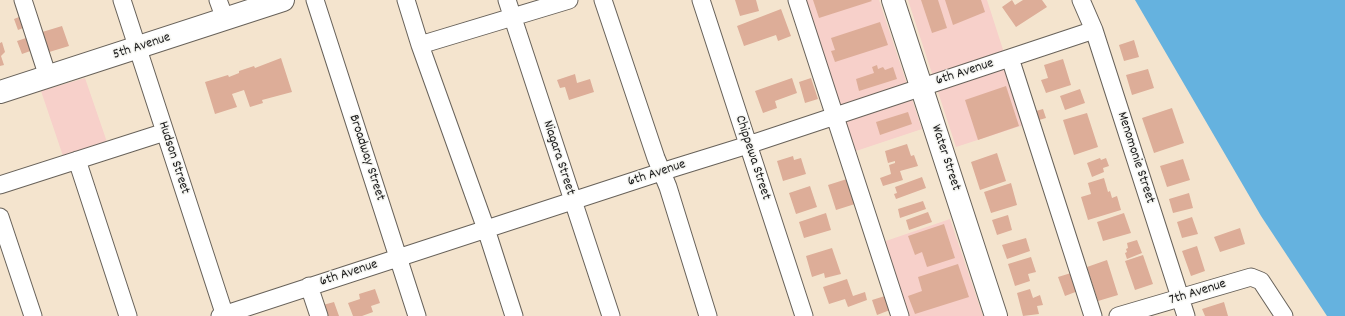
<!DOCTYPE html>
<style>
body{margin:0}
canvas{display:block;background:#f4e4ce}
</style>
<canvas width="1345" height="316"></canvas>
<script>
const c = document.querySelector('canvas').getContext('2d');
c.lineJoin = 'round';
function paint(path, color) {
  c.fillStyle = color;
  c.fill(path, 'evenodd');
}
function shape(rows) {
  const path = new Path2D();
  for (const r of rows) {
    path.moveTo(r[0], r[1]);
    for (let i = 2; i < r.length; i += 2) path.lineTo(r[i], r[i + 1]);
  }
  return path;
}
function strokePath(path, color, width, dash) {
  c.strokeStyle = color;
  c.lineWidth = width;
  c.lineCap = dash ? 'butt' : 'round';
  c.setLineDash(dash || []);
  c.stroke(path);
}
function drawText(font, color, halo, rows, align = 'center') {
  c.font = font + ' Dekko,sans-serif';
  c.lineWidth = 3;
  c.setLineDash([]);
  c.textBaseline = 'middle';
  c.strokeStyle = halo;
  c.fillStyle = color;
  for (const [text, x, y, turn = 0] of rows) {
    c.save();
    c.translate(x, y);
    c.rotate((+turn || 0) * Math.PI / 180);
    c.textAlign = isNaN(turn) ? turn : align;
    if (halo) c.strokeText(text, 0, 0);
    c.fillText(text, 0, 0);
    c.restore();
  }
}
const built = shape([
 [801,0,879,0,922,129,850,153],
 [908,0,987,0,1027,124,956,147],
 [85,78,108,145,64,159,41,91],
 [950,219,983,316,904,316,880,243]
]);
const water = shape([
 [1135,0,1345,0,1345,316,1327,316,1261,216]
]);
const building = shape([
 [735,0,756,0,759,11,740,16],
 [813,0,871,0,872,1,819,18],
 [921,0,938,0,947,28,932,33],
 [945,0,981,0,985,12,953,25],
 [1012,0,1015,5,1023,0,1042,0,1047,7,1016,27,1002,7],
 [781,9,791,36,778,41,776,35,744,46,737,26],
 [24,15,28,26,18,30,14,19],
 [880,22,888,45,835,62,831,51,835,50,831,38],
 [62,26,69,46,46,53,39,33],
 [29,37,33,50,22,54,17,41],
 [1134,40,1139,57,1124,61,1119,45],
 [2,42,5,52,1,56,4,65,0,66,0,43],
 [281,58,292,92,262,100,263,103,250,107,244,90,232,94,237,107,215,114,205,82,228,75,229,77,239,73,239,71,254,66,255,68],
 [1063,59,1071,85,1046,93,1041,80,1048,78,1044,65],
 [877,65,878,69,883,67,885,70,893,67,897,79,859,91,856,79,874,73,872,67],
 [1148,69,1154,88,1132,95,1126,75],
 [575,74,577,83,590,79,594,92,569,100,565,87,560,88,557,80],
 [792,78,797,93,775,101,777,108,763,113,755,91],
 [811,78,818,99,805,103,799,82],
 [1006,86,1019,126,978,140,965,100],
 [1080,89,1085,103,1065,110,1060,96],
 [1172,108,1184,143,1154,153,1142,118],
 [1043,109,1046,118,1032,122,1029,113],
 [908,112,912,124,880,135,876,122],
 [1087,113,1098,147,1074,155,1063,120],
 [907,144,911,156,914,155,918,166,900,171,903,180,883,186,880,178,891,174,889,165,895,163,895,161,888,163,885,151],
 [997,153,1006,181,980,190,971,162],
 [793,156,794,160,801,158,806,174,783,181,777,161],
 [1100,158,1101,160,1106,158,1109,166,1103,168,1104,172,1092,177,1087,163],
 [1183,159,1190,180,1167,187,1160,166],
 [922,177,926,188,896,199,894,194,897,193,895,187],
 [1104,178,1108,192,1110,191,1112,198,1117,196,1121,210,1088,220,1081,197,1091,194,1088,183],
 [847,179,855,204,836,210,828,185],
 [1011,183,1017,205,991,213,984,192],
 [810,186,817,207,796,214,789,193],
 [1189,193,1193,208,1173,213,1169,199],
 [923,201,926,209,900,218,898,209],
 [928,212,932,222,909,230,906,220],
 [826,213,831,230,804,238,799,222],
 [1124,213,1131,233,1103,241,1097,222],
 [1008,215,1012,230,997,235,992,220],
 [1192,217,1198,234,1182,238,1177,222],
 [944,224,955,258,927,267,922,252,915,255,908,236],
 [1240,228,1245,244,1220,252,1214,237],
 [1026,238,1030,251,1007,259,1002,245],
 [1137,240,1142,253,1127,259,1125,253,1127,252,1126,249,1128,248,1127,243],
 [1197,246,1205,271,1191,276,1182,251],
 [832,248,841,274,825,278,824,273,812,277,806,256],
 [1143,255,1153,284,1135,290,1125,261],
 [1031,257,1036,272,1028,274,1030,281,1015,286,1008,264],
 [1107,260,1118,295,1098,301,1087,267],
 [958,264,969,297,915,314,908,296,922,291,918,277],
 [1071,273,1078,291,1065,296,1058,277],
 [847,279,853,296,865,292,867,300,848,307,845,299,829,304,823,287],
 [375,289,380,303,371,306,373,312,362,316,353,316,348,303,360,299,359,294],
 [1030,289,1033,298,1040,295,1043,305,1037,306,1039,314,1023,316,1017,293],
 [885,296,890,310,877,315,872,300],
 [334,302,339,316,327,316,323,305],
 [1224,302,1228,316,1205,316,1202,309]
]);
const minor = shape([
 [23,0,48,77],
 [122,0,225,316],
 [218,0,225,19],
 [315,0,417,316],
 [406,0,420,45],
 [507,0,611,316],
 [603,0,656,158,668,187,708,316],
 [701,0,804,316],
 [797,0,900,316],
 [1081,0,1094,30,1186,316],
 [1010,58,1093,316],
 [77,160,128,316],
 [0,185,165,132],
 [0,217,33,316],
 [309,286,319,316],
 [220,316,661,172,748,145,1094,30],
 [514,316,486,229,420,45,569,0],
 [1118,316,1251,277,1261,281,1284,316]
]);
const major = shape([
 [893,0,996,316],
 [0,92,283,0]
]);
const streetNames = [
 ["5th Avenue",142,47,-18],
 ["6th Avenue",965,73,-18],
 ["Hudson Street",173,158,72],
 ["Broadway Street",366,158,72],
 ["Niagara Street",558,158,72],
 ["Chippewa Street",752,158,72],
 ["Water Street",945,158,72],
 ["Menomonie Street",1135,158,72],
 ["6th Avenue",657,174,-18],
 ["6th Avenue",349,274,-18],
 ["7th Avenue",1198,293,-17]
];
paint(built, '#f7d0ca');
paint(water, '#65b2df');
paint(building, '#ddad98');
strokePath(minor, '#68625a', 19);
strokePath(major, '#68625a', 24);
strokePath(minor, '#fff', 17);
strokePath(major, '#fff', 22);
drawText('14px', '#1c1c1c', '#f6f6f2', streetNames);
</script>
